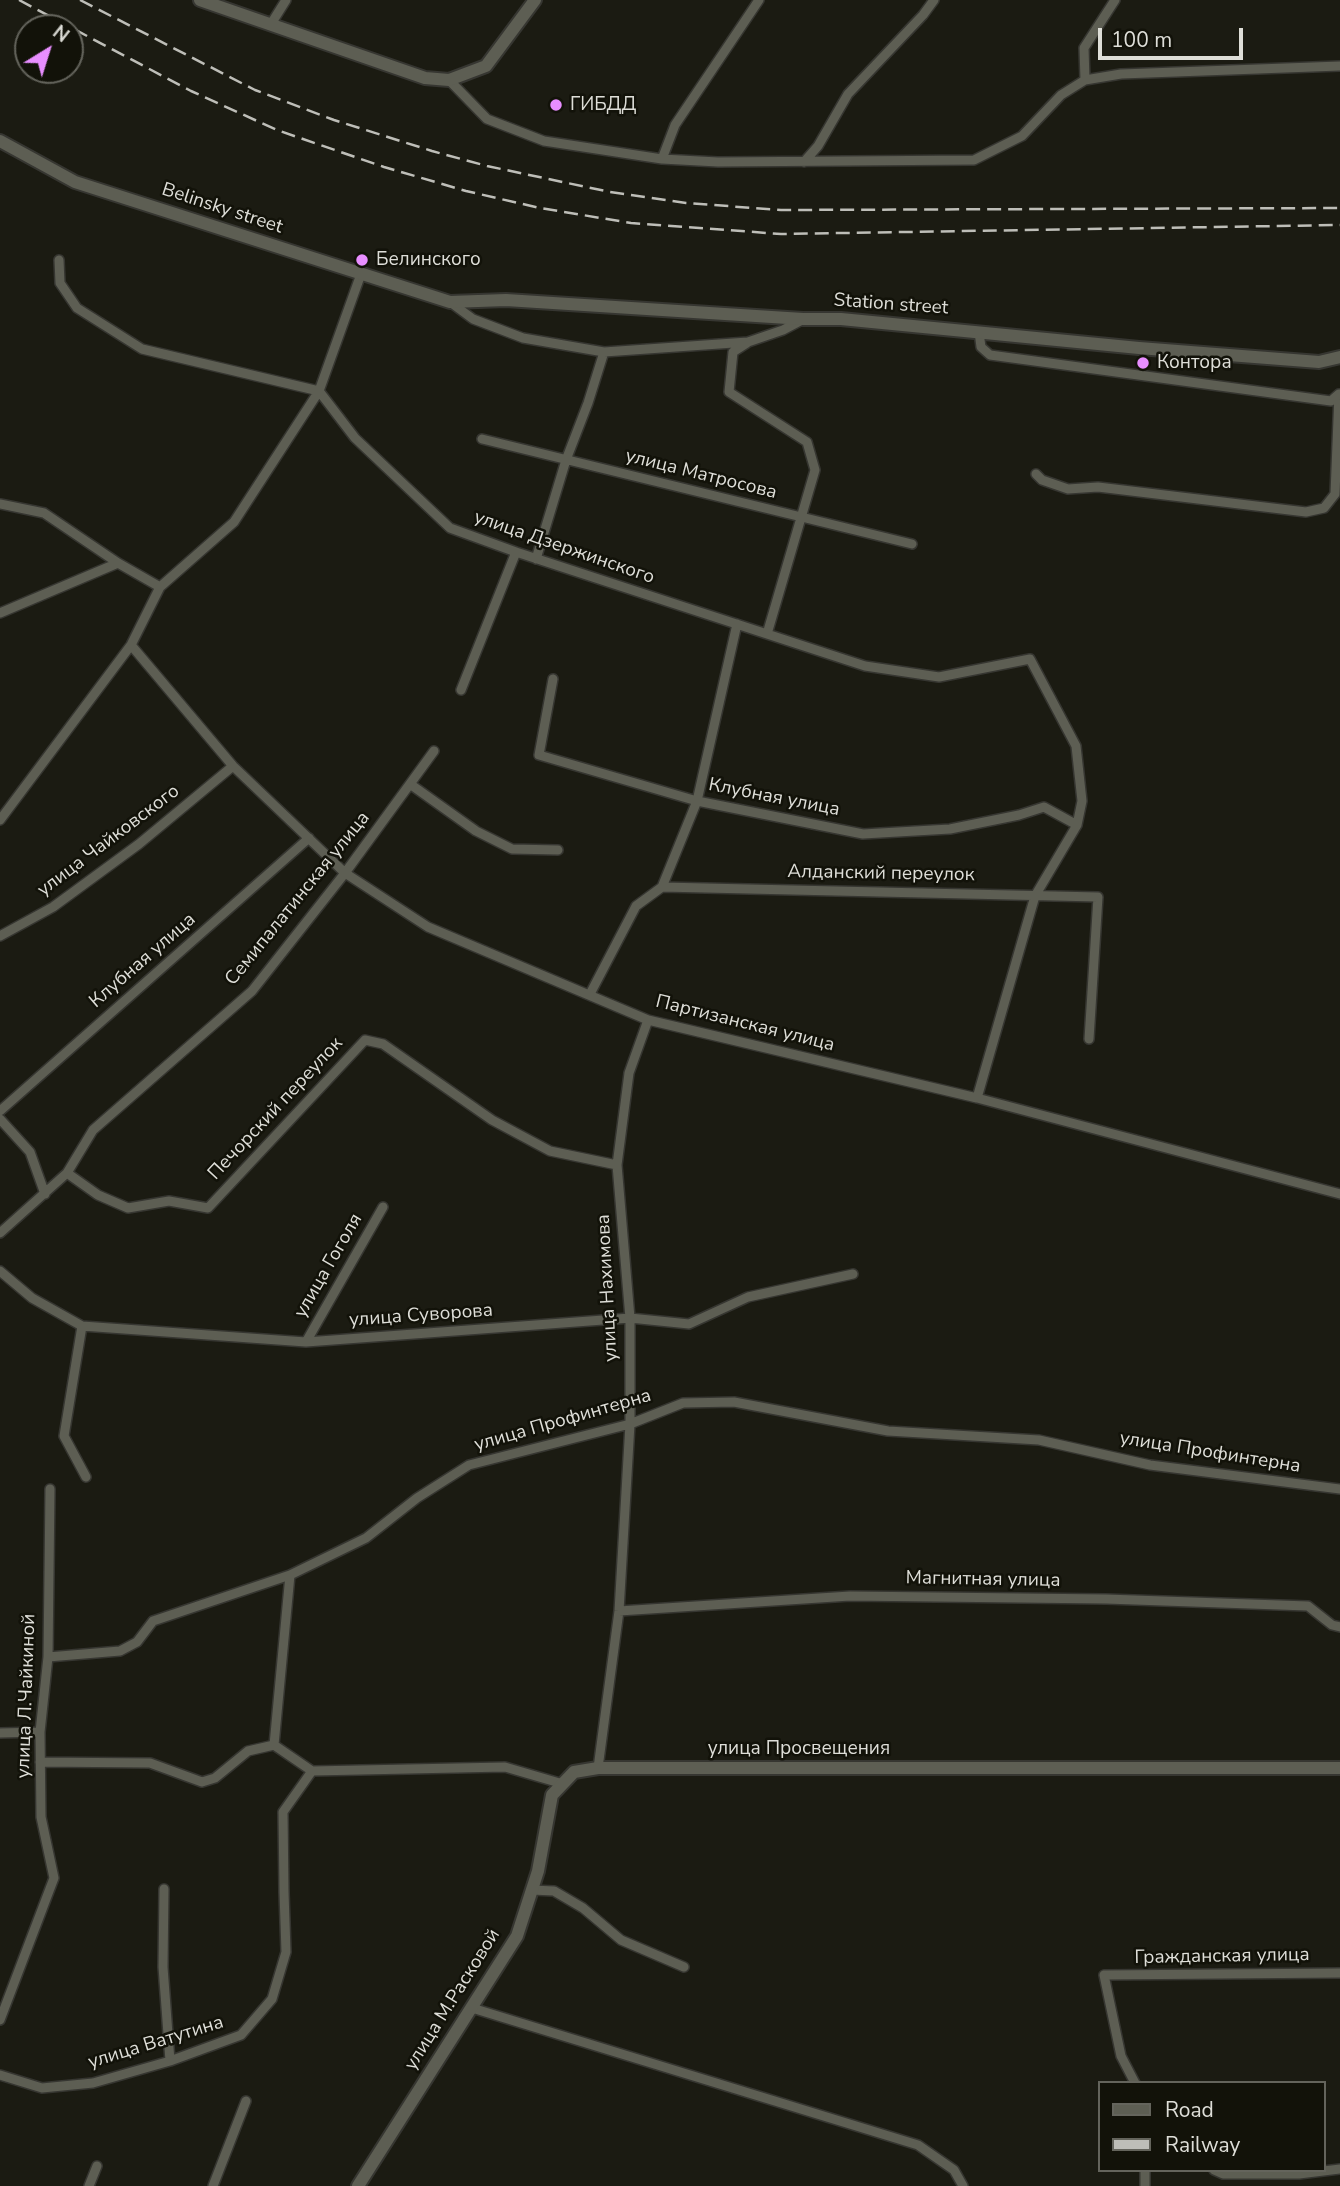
<!DOCTYPE html>
<meta charset="utf-8">
<style>
body{margin:0}
#map{position:relative;width:1340px;height:2186px;overflow:hidden;background:#1b1b12;font-family:"Nunito Sans",sans-serif}
canvas{display:block}
.legend{position:absolute;left:1098px;top:2081px;width:228px;height:91px;box-sizing:border-box;background:#121209;border:2px solid #64645c;margin:0;padding:9px 12px;list-style:none;font-size:21px;color:#deded8}
.legend li{display:flex;align-items:center;gap:14px;height:35px}
.legend b{width:35px;border:2px solid #64645c}
.north{position:absolute;left:14px;top:14px;width:70px;height:70px;box-sizing:border-box;background:#121209;border:2px solid #64645c;border-radius:50%;rotate:38deg;font-size:19px;font-weight:700;line-height:28px;text-align:center;color:#deded8}
.north::after{content:'';display:block;margin:auto;width:24px;height:32px;background:#e88eff;clip-path:polygon(50% 0,100% 100%,50% 72%,0 100%)}
.scale{position:absolute;left:1098px;top:28px;width:145px;height:32px;box-sizing:border-box;border:4px solid #deded8;border-top:0;padding-left:9px;font-size:21px;line-height:24px;white-space:nowrap;color:#deded8;-webkit-text-stroke:5px #121209;paint-order:stroke}
</style>
<div id="map">
<canvas width="1340" height="2186"></canvas>
<ul class="legend">
<li><b style="height:9px;background:#5d5e53"></b>Road</li>
<li><b style="height:9px;background:#bebeb8"></b>Railway</li>
</ul>
<div class="north">N</div>
<div class="scale">100 m</div>
</div>
<script>
const c = document.querySelector('canvas').getContext('2d');
c.lineJoin = 'round';
function shape(rows) {
  const path = new Path2D();
  for (const r of rows) {
    path.moveTo(r[0], r[1]);
    for (let i = 2; i < r.length; i += 2) path.lineTo(r[i], r[i + 1]);
  }
  return path;
}
function strokePath(path, color, width, dash) {
  c.strokeStyle = color;
  c.lineWidth = width;
  c.lineCap = dash ? 'butt' : 'round';
  c.setLineDash(dash || []);
  c.stroke(path);
}
function drawText(font, color, halo, rows, align = 'center') {
  c.font = font + ' "Nunito Sans",sans-serif';
  c.lineWidth = 5;
  c.setLineDash([]);
  c.textBaseline = 'middle';
  c.strokeStyle = halo;
  c.fillStyle = color;
  for (const [text, x, y, turn = 0] of rows) {
    c.save();
    c.translate(x, y);
    c.rotate((+turn || 0) * Math.PI / 180);
    c.textAlign = isNaN(turn) ? turn : align;
    if (halo) c.strokeText(text, 0, 0);
    c.fillText(text, 0, 0);
    c.restore();
  }
}
const street = shape([
 [271,24,286,0],
 [449,80,487,119,544,141,662,159,718,162,974,160,1022,136,1061,95,1085,80,1121,74,1340,66],
 [1085,80,1084,48,1115,0],
 [662,159,675,125,759,0],
 [804,162,818,146,848,94,923,15,934,0],
 [59,260,60,283,77,308,142,349,319,391,355,438,450,528,516,552,865,666,939,677,1030,659,1076,746,1082,801,1077,825,1035,896,977,1098],
 [450,302,473,319,523,338,604,352,748,342,783,330,802,320],
 [979,332,981,347,990,355,1331,401,1339,394],
 [747,343,733,352,729,392,807,442,815,470,767,634],
 [482,439,912,544],
 [1036,474,1042,480,1068,489,1098,487,1306,512,1324,508,1335,494,1339,394],
 [0,504,44,513,118,563,160,587],
 [536,559,566,460,588,403,604,352],
 [0,613,118,563],
 [131,645,233,766,345,873,428,927,648,1020,977,1098,1340,1194],
 [553,679,539,755,697,801,863,834,950,829,1019,815,1044,807,1077,825],
 [461,690,516,552],
 [410,784,476,831,512,849,558,850],
 [0,820,131,645,160,587,234,522,319,391,361,274],
 [662,887,1098,897,1089,1039],
 [0,936,53,907,139,844,233,766],
 [590,994,636,906,662,887,697,801,737,624],
 [0,1111,309,838],
 [0,1119,30,1152,45,1194],
 [67,1173,98,1195,128,1208,169,1201,208,1208,365,1040,383,1044,492,1120,550,1151,617,1165],
 [0,1233,67,1173,93,1130,252,991,345,873,434,751],
 [0,1271,32,1298,82,1326,306,1342,630,1318,689,1324,748,1297,853,1274],
 [82,1326,64,1436,86,1477],
 [306,1342,383,1207],
 [290,1575,274,1745,312,1771,505,1767,563,1784],
 [619,1611,850,1596,1106,1599,1308,1606,1332,1625,1340,1627],
 [48,1657,120,1651,137,1642,153,1621,290,1575,366,1538,417,1498,469,1465,630,1424,683,1403,734,1402,888,1431,1039,1440,1150,1465,1340,1489],
 [0,1733,40,1732],
 [40,1762,150,1763,202,1782,215,1778,248,1751,274,1745],
 [598,1768,619,1611,630,1424,630,1318,617,1165,629,1073,648,1020],
 [164,1889,163,1967,170,2061],
 [532,1890,554,1891,583,1908,621,1940,684,1967],
 [472,2008,918,2145,954,2170,963,2186],
 [0,2020,54,1878,41,1817,40,1732,48,1657,50,1489],
 [0,2075,42,2088,93,2083,170,2061,241,2035,272,1999,286,1952,284,1892,283,1812,312,1771],
 [1135,2083,1121,2056,1104,1975,1340,1973],
 [1145,2170,1145,2186],
 [1214,2170,1223,2174,1299,2174,1340,2169],
 [89,2186,97,2166],
 [213,2186,246,2101]
]);
const secondary = shape([
 [200,0,425,78,449,80,486,66,535,0],
 [0,141,75,182,450,302,506,300,803,319,841,319,1139,348,1319,362,1340,357],
 [358,2186,517,1936,538,1871,552,1795,574,1772,598,1768,1340,1768]
]);
const rail = shape([
 [19,0,191,91,277,130,384,167,466,191,540,208,631,223,781,234,1340,225],
 [80,0,255,90,334,120,432,151,487,166,610,192,686,203,781,210,1340,208]
]);
const markers = [
 [556,105,7,"#e88eff"],
 [362,260,7,"#e88eff"],
 [1143,363,7,"#e88eff"]
];
const poiNames = [
 ["ГИБДД",570,105],
 ["Белинского",376,260],
 ["Контора",1157,363]
];
const streetNames = [
 ["Belinsky street",222,209,18],
 ["Station street",891,305,4],
 ["улица Матросова",701,475,14],
 ["улица Дзержинского",564,548,19],
 ["Клубная улица",774,798,11],
 ["улица Чайковского",109,841,-37],
 ["Алданский переулок",881,874,1],
 ["Семипалатинская улица",298,899,-51],
 ["Клубная улица",143,961,-41],
 ["Партизанская улица",745,1024,14],
 ["Печорский переулок",276,1109,-47],
 ["улица Гоголя",329,1266,-60],
 ["улица Нахимова",608,1288,-93],
 ["улица Суворова",421,1316,-4],
 ["улица Профинтерна",563,1421,-16],
 ["улица Профинтерна",1210,1453,9],
 ["Магнитная улица",983,1580,1],
 ["улица Л.Чайкиной",27,1696,-88],
 ["улица Просвещения",799,1749],
 ["Гражданская улица",1222,1957,-1],
 ["улица М.Расковой",453,2000,-58],
 ["улица Ватутина",156,2043,-17]
];
strokePath(street, '#363631', 12);
strokePath(secondary, '#363631', 16);
strokePath(street, '#5d5e53', 9);
strokePath(secondary, '#5d5e53', 12);
strokePath(rail, '#bebeb8', 2.5, [14, 7]);
for (const [x, y, r, color] of markers) {
  const dot = new Path2D();
  dot.arc(x, y, r, 0, 2 * Math.PI);
  c.fillStyle = color;
  c.fill(dot);
  strokePath(dot, '#121209', 2.5);
}
drawText('19px', '#deded8', '#121209', poiNames, 'left');
drawText('19px', '#deded8', '#121209', streetNames);
</script>
